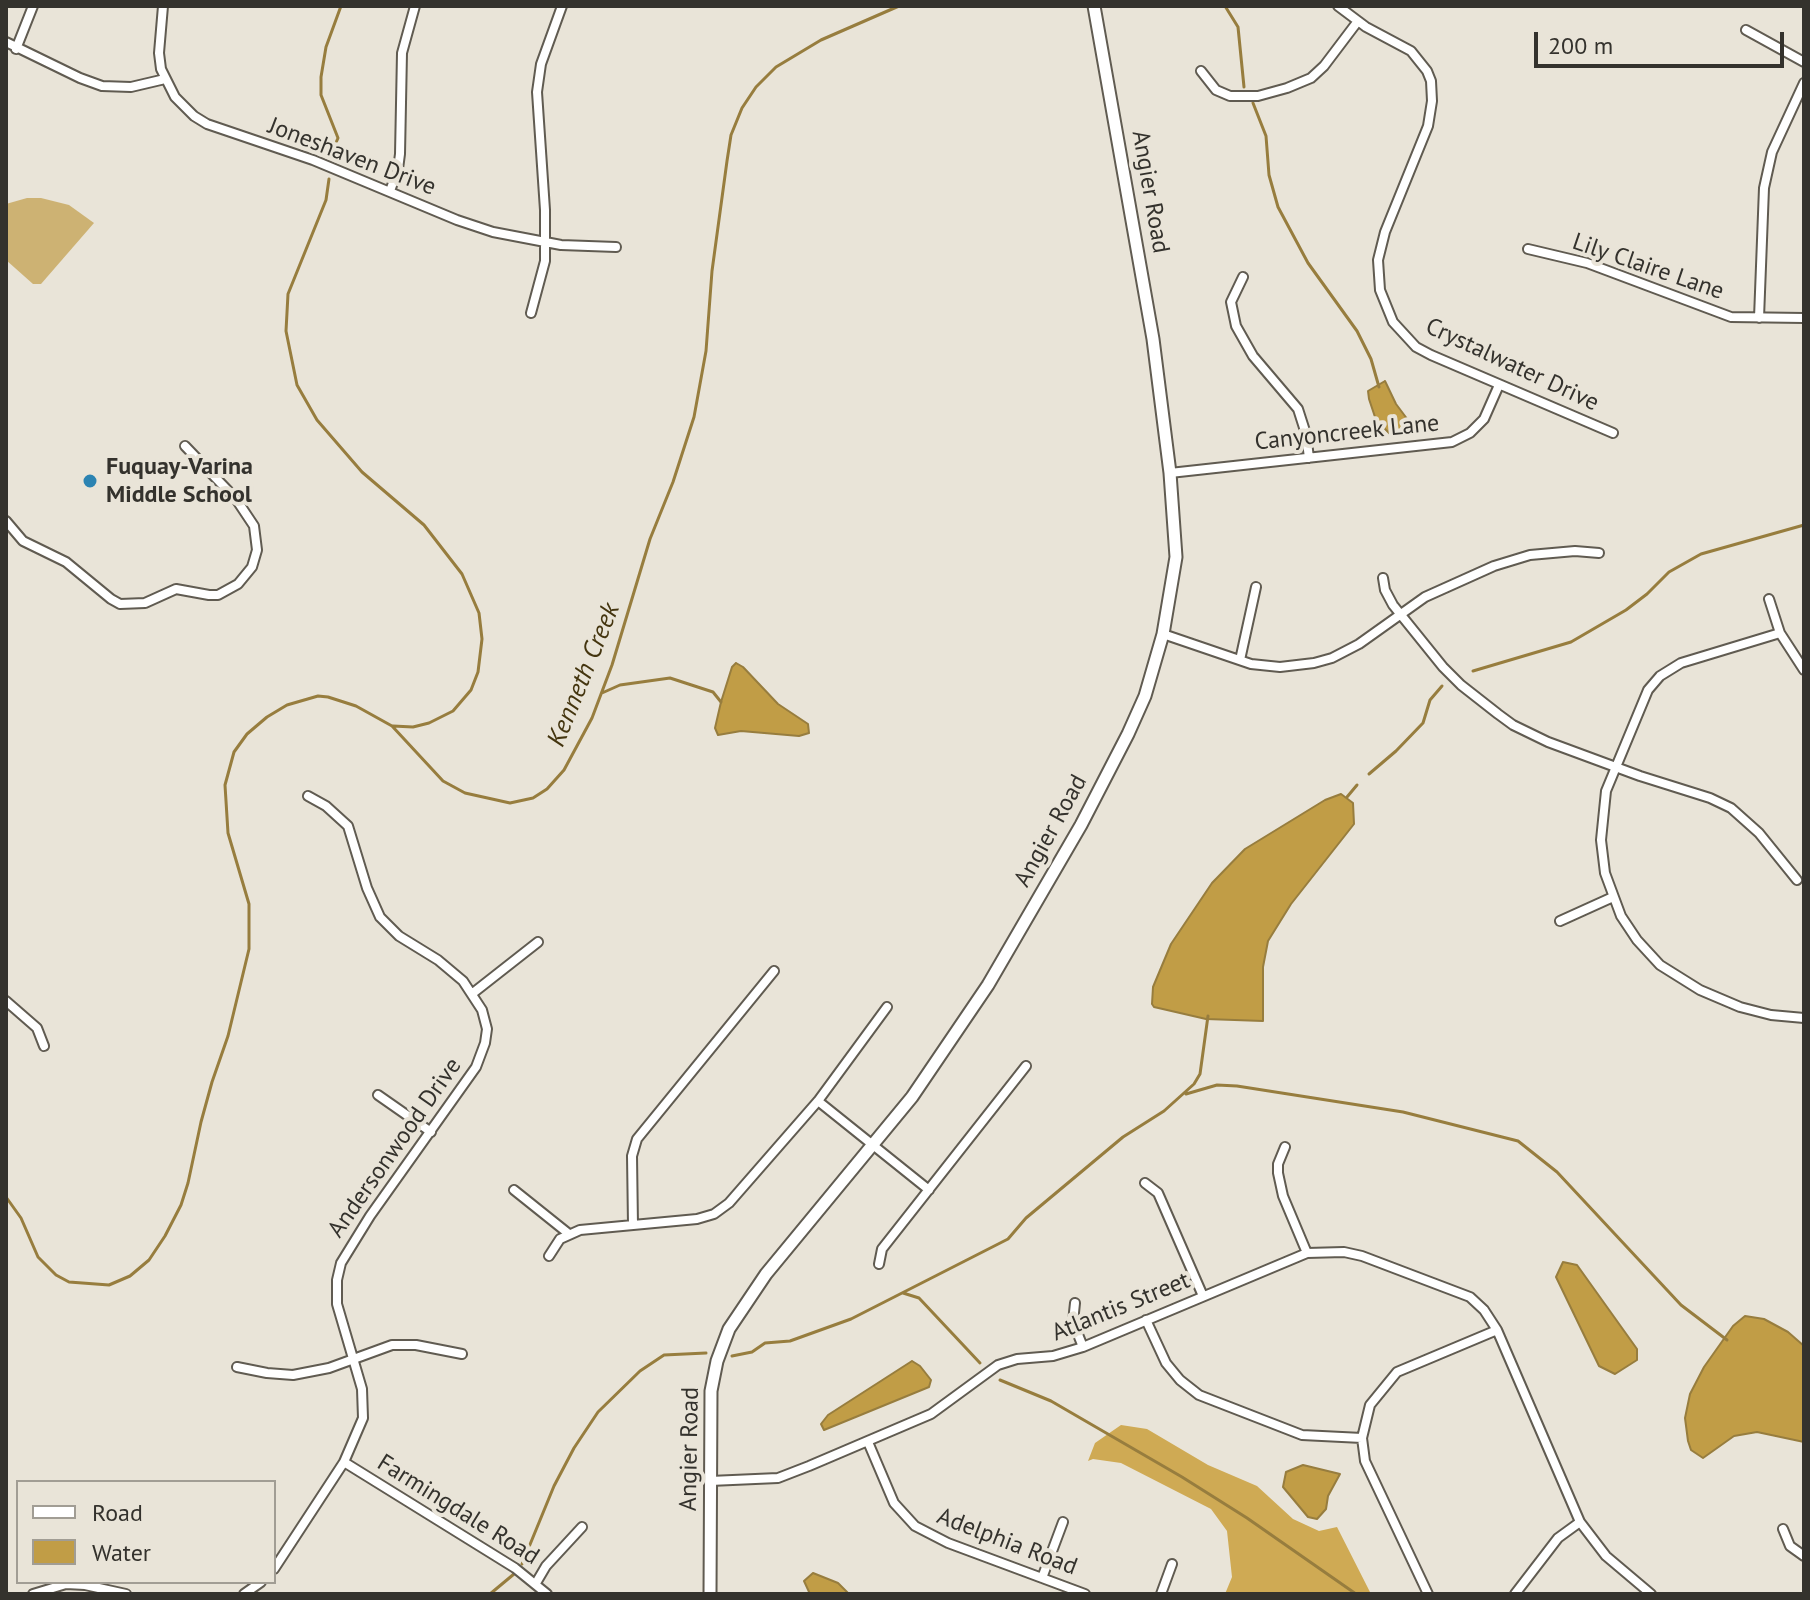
<!DOCTYPE html>
<style>
body{margin:0}
#map{position:relative;width:1810px;height:1600px;overflow:hidden;background:#e9e4d8;font-family:"PT Sans",sans-serif}
canvas{display:block}
.frame{position:absolute;inset:0;border:8px solid #34322d;pointer-events:none}
.legend{position:absolute;left:16px;top:1480px;width:260px;height:104px;box-sizing:border-box;background:#e9e4d8;border:2px solid #a19d94;margin:0;padding:10px 14px;list-style:none;font-size:24px;color:#34322d}
.legend li{display:flex;align-items:center;gap:16px;height:40px}
.legend b{width:40px;border:2px solid #a19d94}
.scale{position:absolute;left:1534px;top:32px;width:250px;height:36px;box-sizing:border-box;border:4px solid #34322d;border-top:0;padding-left:10px;font-size:24px;line-height:28px;white-space:nowrap;color:#34322d;-webkit-text-stroke:6px #e9e4d8;paint-order:stroke}
</style>
<div id="map">
<canvas width="1810" height="1600"></canvas>
<div class="frame"></div>
<ul class="legend">
<li><b style="height:10px;background:#fff"></b>Road</li>
<li><b style="height:22px;background:#c19d46"></b>Water</li>
</ul>
<div class="scale">200 m</div>
</div>
<script>
const c = document.querySelector('canvas').getContext('2d');
c.lineJoin = 'round';
function paint(path, color) {
  c.fillStyle = color;
  c.fill(path, 'evenodd');
}
function shape(rows) {
  const path = new Path2D();
  for (const r of rows) {
    path.moveTo(r[0], r[1]);
    for (let i = 2; i < r.length; i += 2) path.lineTo(r[i], r[i + 1]);
  }
  return path;
}
function strokePath(path, color, width, dash) {
  c.strokeStyle = color;
  c.lineWidth = width;
  c.lineCap = dash ? 'butt' : 'round';
  c.setLineDash(dash || []);
  c.stroke(path);
}
function drawText(font, color, halo, rows, align = 'center') {
  c.font = font + ' "PT Sans",sans-serif';
  c.lineWidth = 8;
  c.setLineDash([]);
  c.textBaseline = 'middle';
  c.strokeStyle = halo;
  c.fillStyle = color;
  for (const [text, x, y, turn = 0] of rows) {
    c.save();
    c.translate(x, y);
    c.rotate((+turn || 0) * Math.PI / 180);
    c.textAlign = isNaN(turn) ? turn : align;
    if (halo) c.strokeText(text, 0, 0);
    c.fillText(text, 0, 0);
    c.restore();
  }
}
const green = shape([
 [27,198,41,198,69,205,94,223,41,284,33,284,6,260,6,204]
]);
const forest = shape([
 [1121,1425,1147,1429,1208,1465,1257,1486,1293,1519,1319,1531,1337,1527,1371,1594,1225,1594,1232,1577,1227,1531,1211,1509,1121,1463,1093,1459,1088,1461,1095,1443]
]);
const water = shape([
 [1385,381,1396,404,1411,424,1392,436,1376,420,1369,399,1368,391,1385,381],
 [736,663,743,667,778,704,808,724,809,733,799,736,741,731,718,735,715,728,721,702,732,667,736,663],
 [1341,794,1353,803,1354,824,1291,904,1268,941,1263,967,1263,1021,1206,1019,1154,1007,1152,1004,1153,987,1171,944,1212,883,1245,849,1325,800,1341,794],
 [1563,1262,1577,1265,1637,1349,1637,1360,1615,1374,1599,1366,1556,1277,1563,1262],
 [1745,1316,1764,1319,1788,1332,1804,1346,1804,1442,1757,1432,1734,1436,1703,1458,1691,1450,1688,1441,1685,1418,1690,1394,1704,1367,1733,1326,1745,1316],
 [912,1361,920,1366,931,1380,929,1387,824,1430,821,1424,828,1415,912,1361],
 [1303,1465,1340,1474,1328,1496,1326,1509,1317,1519,1308,1517,1283,1487,1286,1472,1303,1465],
 [813,1573,838,1583,849,1594,810,1594,804,1581,813,1573]
]);
const stream = shape([
 [1225,6,1238,27,1244,87],
 [1253,103,1266,136,1269,175,1278,207,1308,263,1357,331,1371,359,1379,387],
 [335,145,338,138,321,95,321,77,326,47,341,6],
 [329,179,326,200,288,294,286,331,297,385,317,420,362,472,424,525,462,574,479,613,482,639,478,672,471,690,453,711,429,723,413,727,393,726],
 [1473,671,1571,642,1626,610,1647,594,1669,572,1701,554,1804,525],
 [602,693,620,685,670,678,713,692,721,702],
 [1369,774,1396,751,1423,723,1430,700,1442,686],
 [1347,797,1357,785],
 [1186,1094,1217,1085,1237,1086,1403,1112,1518,1141,1557,1172,1681,1305,1727,1340],
 [6,1197,21,1218,38,1257,56,1275,69,1282,109,1285,130,1276,149,1260,165,1236,181,1205,188,1183,201,1122,212,1082,228,1036,249,949,249,904,228,833,225,785,234,752,247,734,267,717,287,705,318,696,328,697,356,706,392,726,443,781,465,793,510,803,533,798,547,789,564,770,592,718,612,665,650,539,673,482,694,417,706,351,712,271,727,161,731,135,742,108,756,87,776,67,821,40,899,6],
 [903,1293,919,1298,980,1363],
 [732,1356,752,1352,765,1343,790,1341,851,1319,1008,1239,1026,1218,1123,1137,1164,1111,1194,1084,1200,1074,1208,1016],
 [1000,1380,1051,1401,1182,1477,1247,1518,1356,1594],
 [522,1564,554,1486,574,1448,598,1412,640,1371,664,1355,706,1353],
 [490,1594,514,1574]
]);
const minor = shape([
 [163,6,159,53,161,69,175,97,194,116,207,124,313,160,457,220,493,232,561,245,616,247],
 [1338,6,1366,27,1411,51,1427,71,1431,81,1432,101,1428,126,1385,232,1378,260,1380,290,1393,322,1416,347,1431,355,1613,433],
 [1746,30,1804,62],
 [6,42,80,78,102,86,131,87,165,79],
 [16,49,33,6],
 [1201,71,1216,90,1230,96,1258,96,1287,88,1311,78,1324,66,1358,21],
 [390,191,398,169,400,154,402,53,415,6],
 [1528,249,1587,263,1731,317,1804,318],
 [1243,277,1231,302,1236,326,1253,356,1298,409,1306,434,1309,458],
 [531,313,545,261,545,210,537,92,541,64,562,6],
 [1759,318,1764,188,1772,152,1804,83],
 [1170,473,1452,442,1470,433,1484,419,1499,385],
 [6,521,23,541,66,562,111,599,120,604,145,603,176,589,209,595,218,595,238,584,252,567,257,550,254,526,236,499,185,446],
 [1383,578,1385,590,1393,605,1443,667,1461,685,1498,714,1513,725,1548,742,1640,776,1710,798,1731,808,1759,833,1797,880],
 [1769,599,1780,633,1804,670],
 [1780,633,1681,663,1660,676,1648,690,1606,791,1601,840,1605,873,1621,916,1637,940,1660,965,1700,990,1740,1007,1771,1015,1804,1018],
 [1163,634,1251,664,1280,667,1314,663,1332,658,1359,644,1425,597,1494,566,1530,555,1575,551,1599,553],
 [1240,660,1256,587],
 [1560,921,1613,897],
 [473,993,538,942],
 [6,1001,37,1028,44,1046],
 [378,1095,431,1132],
 [818,1101,929,1190],
 [1285,1147,1278,1164,1278,1173,1283,1196,1307,1253],
 [1145,1183,1158,1193,1203,1296],
 [514,1190,569,1234],
 [633,1225,632,1156,637,1139,774,971],
 [549,1256,560,1239,580,1230,697,1219,714,1214,729,1203,818,1101,887,1007],
 [879,1264,882,1249,1026,1066],
 [1075,1303,1073,1322,1083,1347],
 [1146,1320,1166,1363,1180,1380,1199,1395,1302,1435,1362,1438],
 [237,1367,267,1373,293,1375,329,1368,392,1345,416,1345,462,1354],
 [868,1442,894,1503,915,1526,948,1543,1085,1594],
 [344,1462,515,1568,547,1594],
 [710,1481,778,1478,809,1466,931,1414,998,1365,1017,1359,1053,1356,1083,1347,1307,1253,1344,1252,1362,1256,1470,1297,1484,1310,1497,1330,1580,1522,1606,1556,1651,1594],
 [1783,1529,1790,1546,1804,1556],
 [274,1569,344,1462,363,1418,362,1389,337,1304,337,1280,341,1263,370,1216,476,1067,485,1043,487,1029,482,1010,463,981,438,960,399,936,380,917,367,888,348,826,326,806,308,796],
 [1042,1578,1063,1522],
 [536,1583,546,1566,582,1527],
 [33,1594,66,1584,85,1585,126,1594],
 [244,1594,261,1582],
 [1161,1594,1172,1564],
 [1428,1594,1365,1461,1362,1438,1370,1405,1397,1372,1497,1330],
 [1515,1594,1558,1538,1580,1522]
]);
const tertiary = shape([
 [710,1594,711,1391,717,1361,729,1329,766,1274,912,1097,988,985,1081,825,1128,734,1145,696,1163,634,1176,557,1170,473,1153,339,1094,6]
]);
const markers = [
 [90,481,8,"#2b83b2"]
];
const streetNames = [
 ["Joneshaven Drive",352,157,21],
 ["Angier Road",1150,192,80],
 ["Lily Claire Lane",1648,267,19],
 ["Crystalwater Drive",1512,365,25],
 ["Canyoncreek Lane",1347,433,-6],
 ["Angier Road",1051,831,-61],
 ["Andersonwood Drive",395,1148,-55],
 ["Atlantis Street",1121,1307,-22],
 ["Angier Road",690,1449,-89],
 ["Farmingdale Road",458,1510,32],
 ["Adelphia Road",1007,1542,21]
];
const poiNames = [
 ["Fuquay-Varina",106,467],
 ["Middle School",106,495]
];
const waterNames = [
 ["Kenneth Creek",584,675,-68]
];
paint(green, '#cdb273');
paint(forest, '#cfaa54');
paint(water, '#c19d46');
strokePath(water, '#977d3e', 2);
strokePath(stream, '#977d3e', 3);
strokePath(minor, '#605b51', 12);
strokePath(tertiary, '#605b51', 15);
strokePath(minor, '#fff', 8);
strokePath(tertiary, '#fff', 11);
for (const [x, y, r, color] of markers) {
  const dot = new Path2D();
  dot.arc(x, y, r, 0, 2 * Math.PI);
  c.fillStyle = color;
  c.fill(dot);
  strokePath(dot, '#e9e4d8', 3);
}
drawText('24px', '#34322d', '#e9e4d8', streetNames);
drawText('bold 24px', '#34322d', '#e9e4d8', poiNames, 'left');
drawText('italic 26px', '#44350f', '#e9e4d8', waterNames);
</script>
